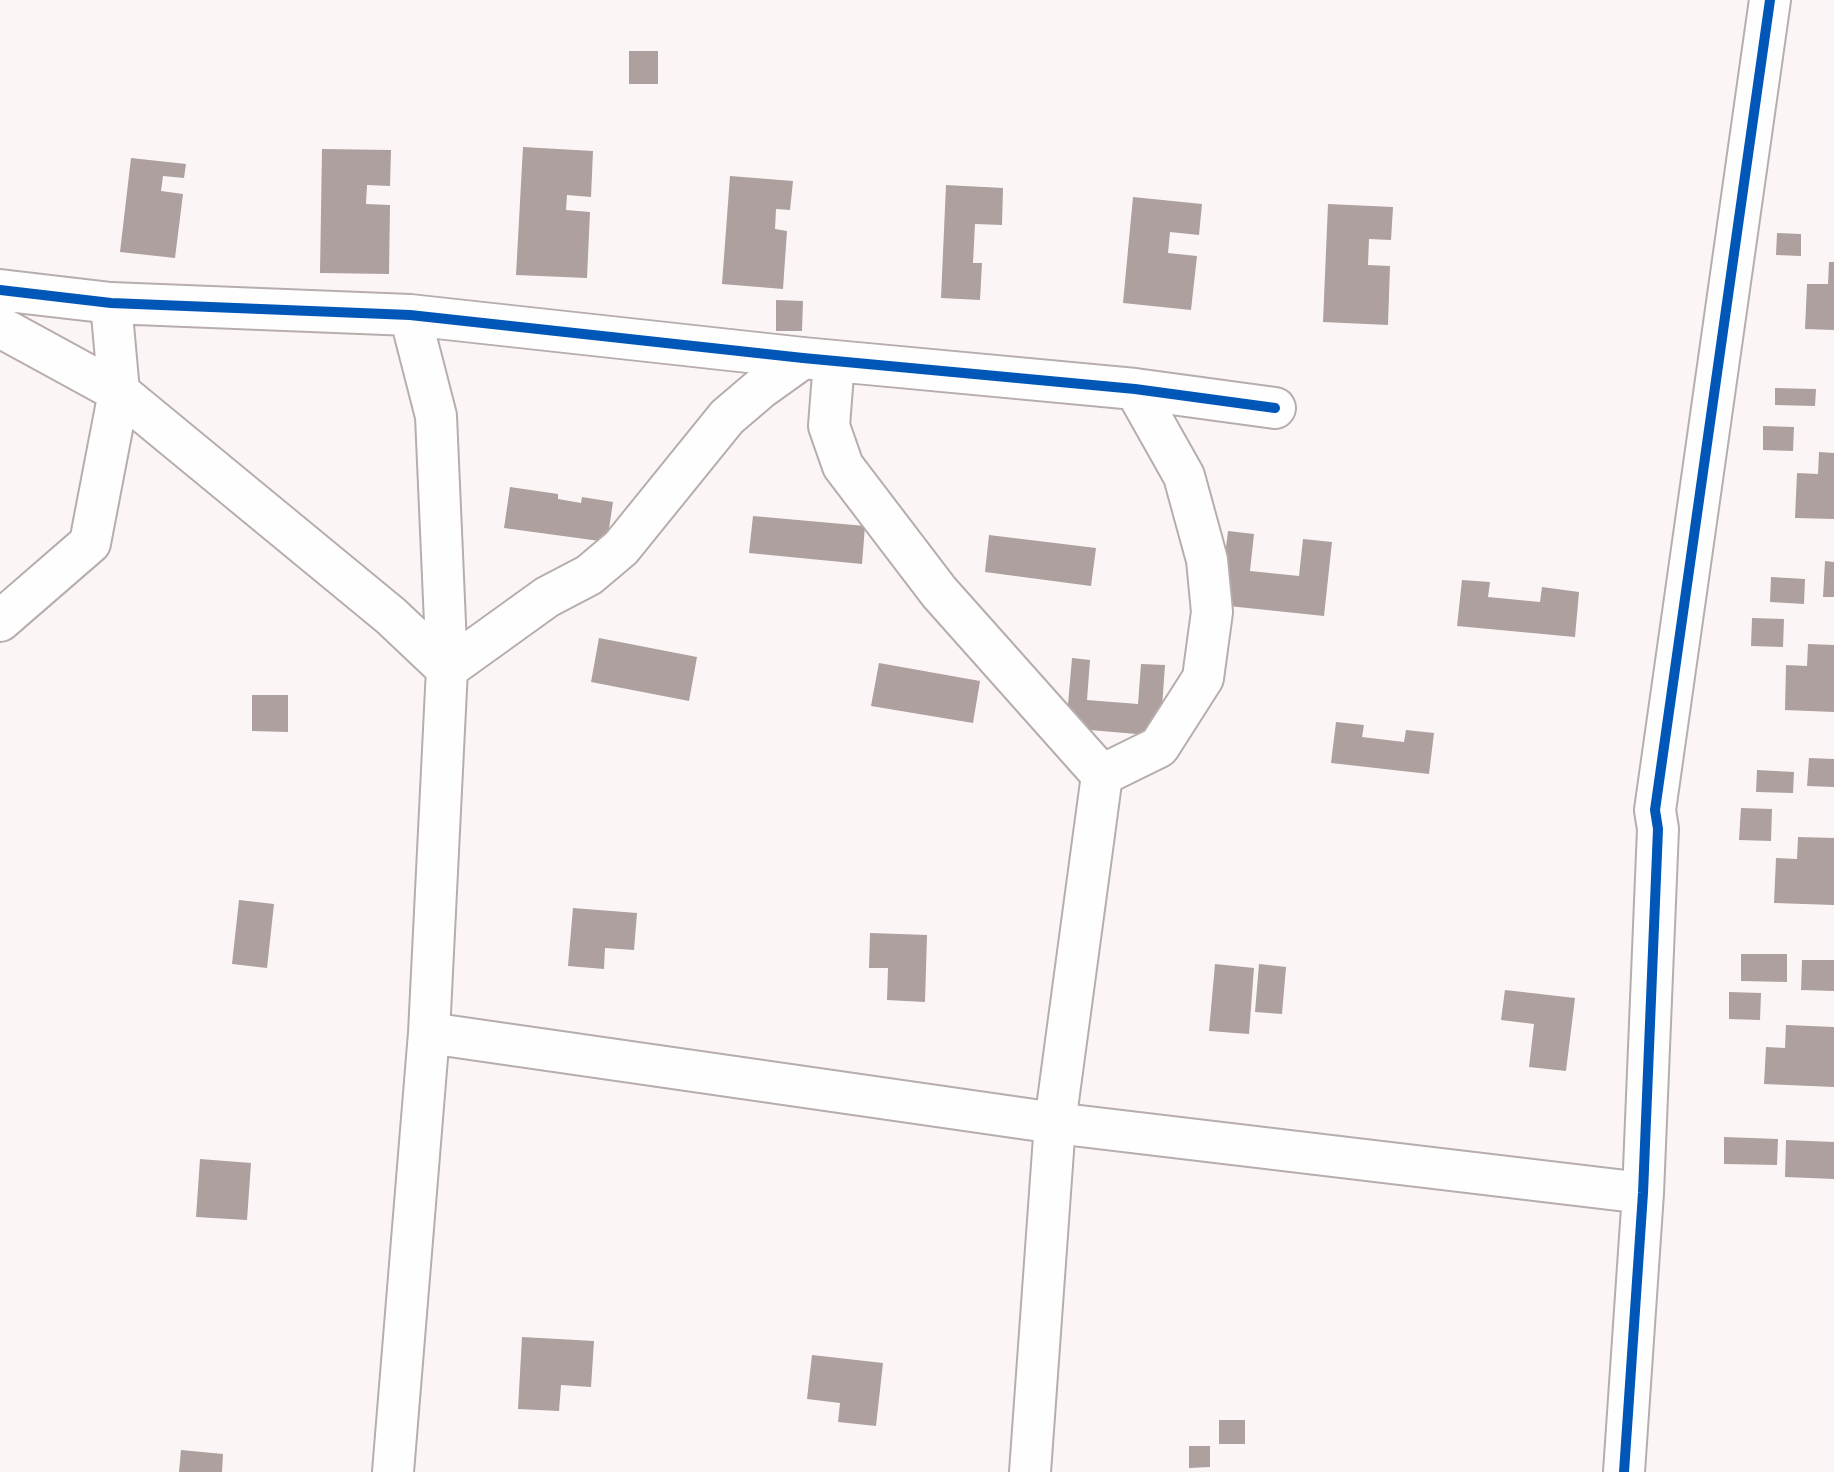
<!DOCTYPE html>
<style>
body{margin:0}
canvas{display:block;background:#fbf6f5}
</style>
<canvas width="1834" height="1472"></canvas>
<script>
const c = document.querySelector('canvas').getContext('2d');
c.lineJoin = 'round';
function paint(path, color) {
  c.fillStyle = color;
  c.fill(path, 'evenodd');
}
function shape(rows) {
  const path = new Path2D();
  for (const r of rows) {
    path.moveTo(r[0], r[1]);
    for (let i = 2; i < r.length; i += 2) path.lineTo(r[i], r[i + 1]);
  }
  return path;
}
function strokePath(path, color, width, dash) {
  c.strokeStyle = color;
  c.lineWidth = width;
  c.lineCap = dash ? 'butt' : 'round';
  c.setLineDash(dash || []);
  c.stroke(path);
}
const building = shape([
 [629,51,658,51,658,84,629,84],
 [523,147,593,151,591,197,567,195,566,210,590,212,587,278,516,275],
 [322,149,391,150,390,186,367,185,366,204,390,205,389,274,320,273],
 [131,158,186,164,184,178,163,176,161,191,183,194,175,258,120,252],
 [730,176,793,181,790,210,776,209,775,229,787,231,783,289,722,284],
 [946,185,1003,188,1002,225,975,224,973,263,982,263,980,300,941,298],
 [1133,197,1202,204,1199,235,1170,232,1168,253,1197,256,1191,310,1123,303],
 [1328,204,1393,207,1391,240,1369,239,1368,265,1390,266,1388,325,1323,322],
 [1777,233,1801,234,1801,256,1776,255],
 [1829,262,1834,262,1834,330,1805,329,1807,284,1828,284],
 [776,300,803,301,802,331,776,331],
 [1775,388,1816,389,1815,406,1775,405],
 [1763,426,1794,427,1793,451,1763,450],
 [1819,452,1834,453,1834,519,1795,518,1797,473,1818,474],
 [510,487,558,494,558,499,581,503,582,497,613,502,607,542,504,528],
 [753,516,865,526,862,564,749,553],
 [1228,531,1254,534,1250,571,1299,576,1303,539,1332,542,1324,616,1219,605],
 [989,535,1096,548,1091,586,985,572],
 [1825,561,1834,562,1834,597,1823,597],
 [1771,577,1805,579,1804,604,1770,602],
 [1462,580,1490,582,1488,597,1540,602,1542,587,1579,592,1575,637,1457,626],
 [1752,618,1784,619,1783,647,1751,646],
 [599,638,697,657,689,701,591,682],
 [1808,644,1834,645,1834,712,1785,710,1786,665,1807,666],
 [1072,658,1090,660,1087,700,1138,704,1141,664,1165,665,1160,736,1066,728],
 [879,663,980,681,973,723,871,706],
 [252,695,288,695,288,732,252,731],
 [1336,722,1364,725,1362,737,1404,742,1406,730,1434,733,1429,774,1331,763],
 [1809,758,1834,759,1834,787,1807,786],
 [1757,770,1794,772,1793,793,1756,792],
 [1741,808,1772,809,1771,841,1739,840],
 [1798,837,1834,838,1834,905,1774,903,1776,858,1797,859],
 [239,900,274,904,267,968,232,964],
 [573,908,637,913,634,950,605,948,604,969,568,966],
 [870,933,927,935,925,1002,887,1000,888,968,869,968],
 [1741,954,1787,954,1787,982,1741,981],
 [1802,960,1834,960,1834,991,1801,990],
 [1215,964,1254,968,1249,1034,1209,1031],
 [1259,964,1286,967,1282,1014,1255,1012],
 [1505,990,1575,998,1566,1071,1529,1067,1534,1024,1501,1020],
 [1729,992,1761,993,1760,1020,1729,1019],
 [1786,1025,1834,1027,1834,1087,1764,1084,1766,1047,1785,1048],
 [1724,1137,1778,1139,1777,1165,1724,1164],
 [1786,1140,1834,1142,1834,1179,1785,1177],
 [200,1159,251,1163,247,1220,196,1217],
 [522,1337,594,1341,591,1387,561,1385,559,1411,518,1409],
 [812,1355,883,1363,876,1426,838,1422,840,1403,807,1399],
 [1219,1420,1245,1420,1245,1444,1219,1444],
 [1189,1446,1210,1446,1210,1467,1189,1468],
 [181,1450,223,1454,222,1472,179,1472]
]);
const minor = shape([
 [0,290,111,303,410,315,803,358,1135,389,1275,408],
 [0,327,119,392,391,616,447,669],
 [834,361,829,426,843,466,939,592,1102,775,1055,1123,1030,1472],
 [0,621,90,543,119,392,111,303],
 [447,669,547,597,589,575,621,548,727,417,761,388,803,358],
 [1102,775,1159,747,1203,678,1212,612,1207,560,1184,476,1135,389],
 [429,1033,1055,1123,1643,1193],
 [393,1472,429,1033,447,669,436,416,410,315],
 [1624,1472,1643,1193,1658,829,1655,810,1770,0]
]);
const cycleway = shape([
 [0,290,111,303,410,315,803,358,1135,389,1275,408],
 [1624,1472,1643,1193,1658,829,1655,810,1770,0]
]);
paint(building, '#ada09f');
strokePath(minor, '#b7adac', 44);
strokePath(minor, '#fefefe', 40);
strokePath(cycleway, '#0057b8', 10);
</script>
